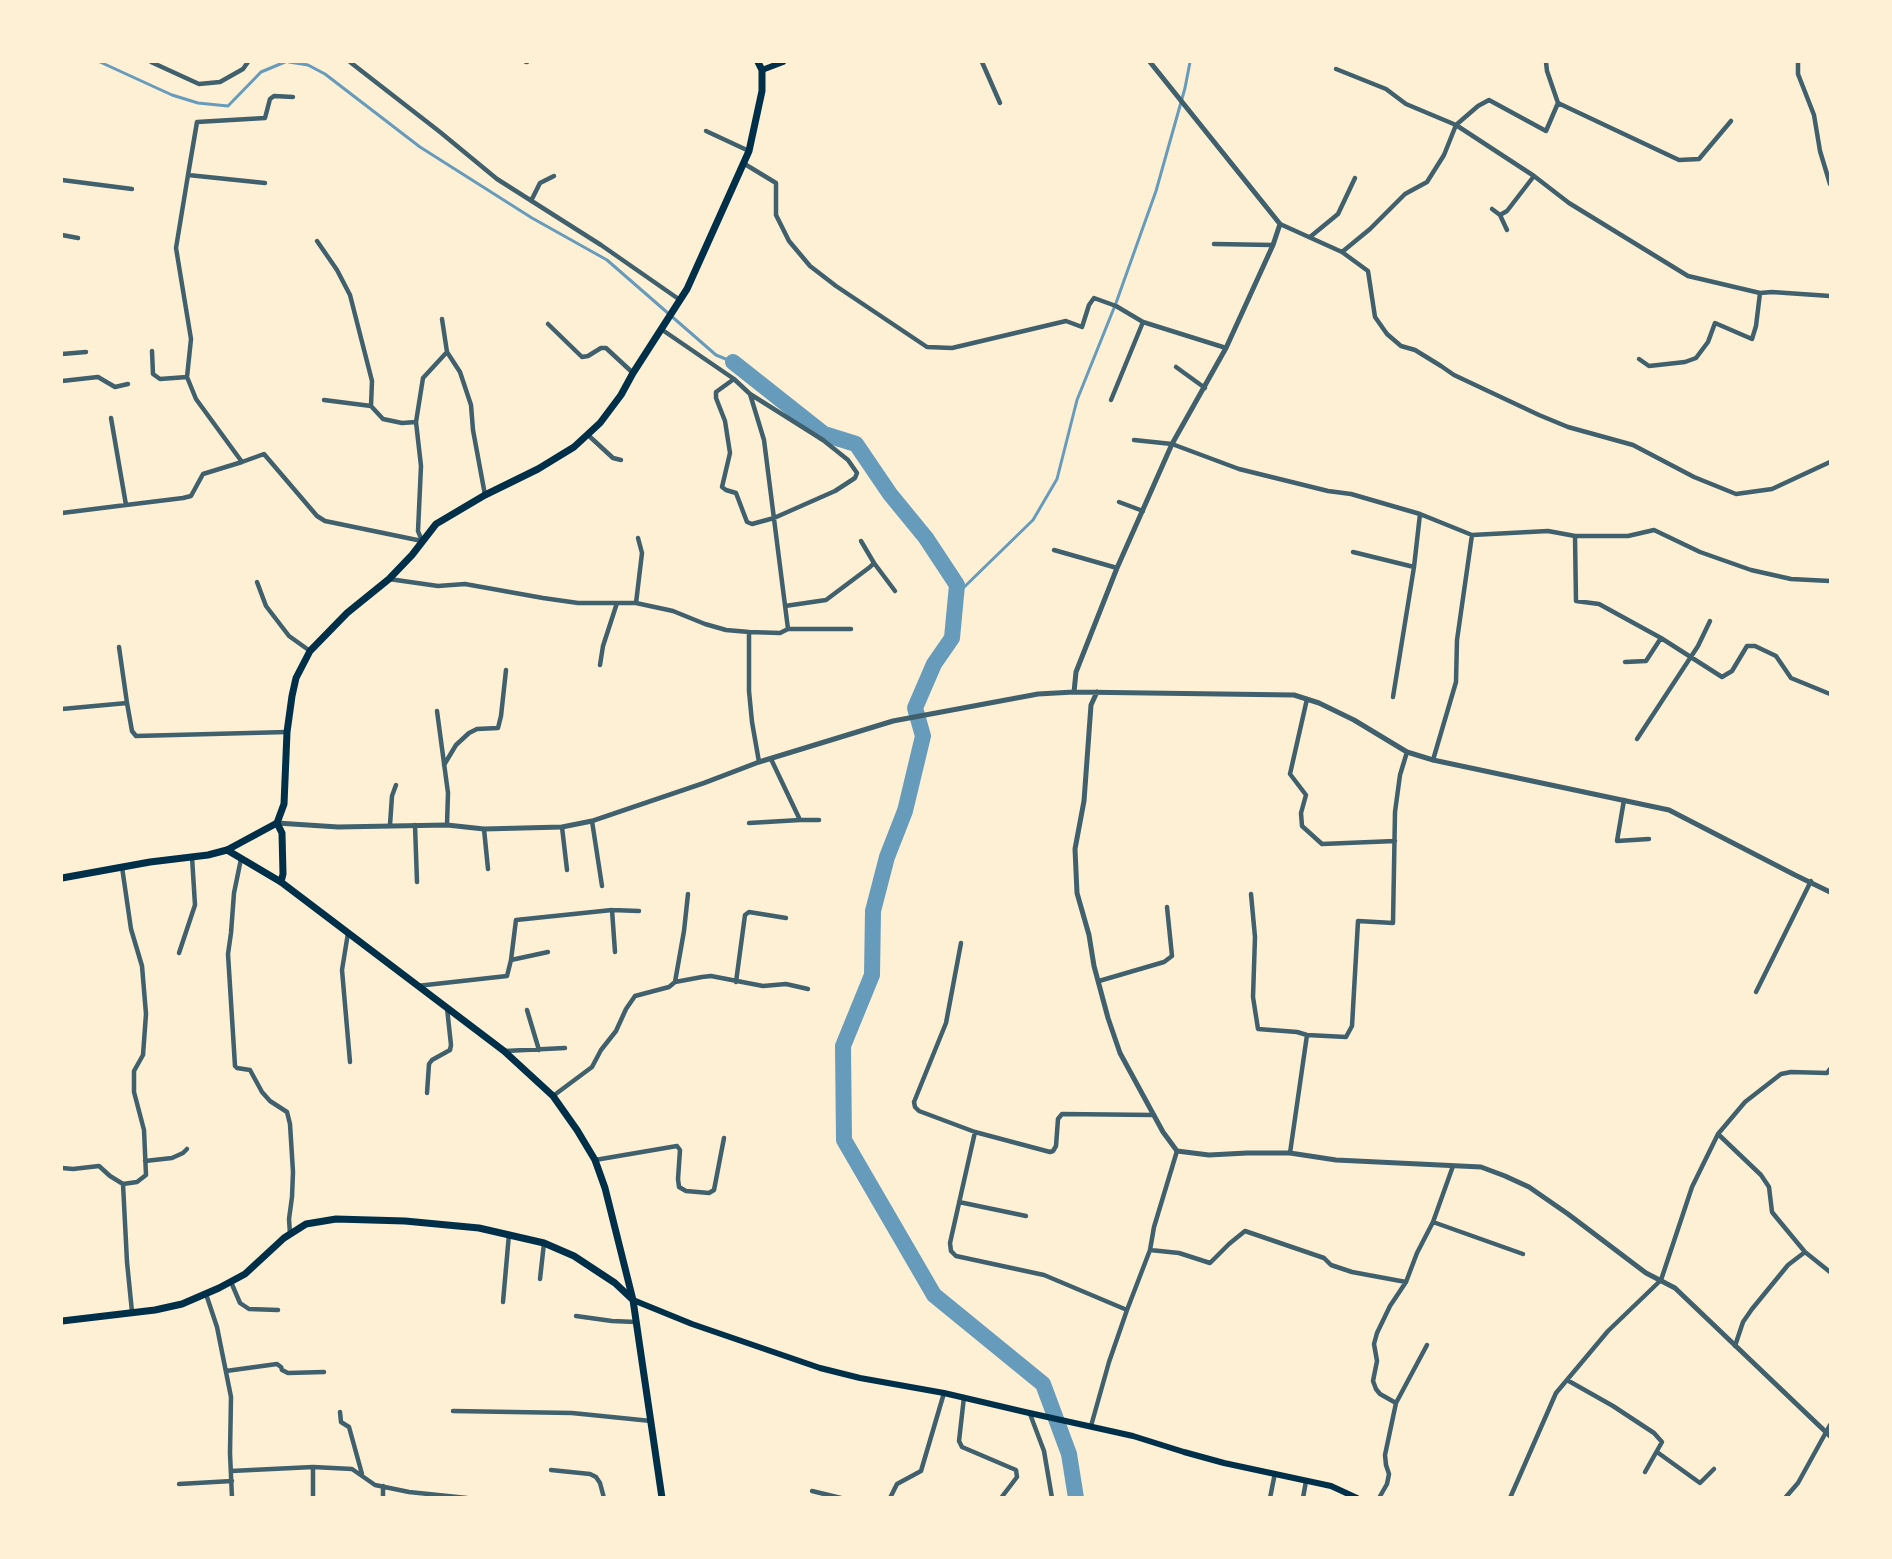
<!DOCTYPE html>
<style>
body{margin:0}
#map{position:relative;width:1892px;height:1559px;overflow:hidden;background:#fdf0d5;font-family:"Work Sans",sans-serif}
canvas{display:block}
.frame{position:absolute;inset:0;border:63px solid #fdf0d5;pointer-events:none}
</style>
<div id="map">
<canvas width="1892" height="1559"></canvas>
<div class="frame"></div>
</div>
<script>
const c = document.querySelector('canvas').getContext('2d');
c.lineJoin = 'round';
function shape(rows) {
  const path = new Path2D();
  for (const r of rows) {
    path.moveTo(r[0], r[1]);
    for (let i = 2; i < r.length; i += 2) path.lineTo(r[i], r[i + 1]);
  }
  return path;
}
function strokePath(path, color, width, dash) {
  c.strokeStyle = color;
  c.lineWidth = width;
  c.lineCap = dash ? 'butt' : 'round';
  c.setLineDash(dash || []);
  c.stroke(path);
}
const stream = shape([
 [100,62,172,95,198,103,228,106,261,72,285,62],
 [289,62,308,65,325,74,420,147,532,218,607,260,716,355,733,362],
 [956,595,1033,520,1057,479,1077,400,1116,303,1156,191,1185,88,1190,62]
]);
const river = shape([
 [733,362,824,434,856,444,890,494,926,538,957,585,952,638,934,664,915,708,923,736,905,811,887,857,873,911,872,975,843,1046,844,1140,934,1295,1043,1384,1069,1454,1076,1498]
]);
const minor = shape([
 [151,62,199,84,220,82,243,69,248,62],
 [350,62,440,132,497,179,601,245,680,300],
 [526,62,527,62],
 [982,62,1000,103],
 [1546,62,1547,71,1558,103,1679,160,1699,159,1731,121],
 [1798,62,1798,74,1814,115,1820,151,1830,184],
 [1336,69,1386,89,1406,104,1456,125,1534,176,1569,203,1688,276,1760,293,1772,292,1830,296],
 [706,131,749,151],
 [743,163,776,183,776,215,789,241,810,266,836,286,927,347,952,348,1066,321,1082,327,1089,305,1094,298,1116,306,1143,322,1226,348],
 [188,175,197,122,265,118,270,99,274,96,293,97],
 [62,180,132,189],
 [265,183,188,175,176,248,191,339,187,377,196,399,242,462,264,454,317,516,325,521,422,541],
 [531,201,540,183,554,176],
 [1492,209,1500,215,1507,211,1534,176],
 [1500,215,1507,230],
 [1280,224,1342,252,1368,271,1375,317,1387,334,1401,346,1415,350,1441,366,1454,375,1539,415,1568,427,1633,445,1694,477,1736,494,1772,489,1830,462],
 [62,235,78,238],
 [1310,237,1338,214,1355,178],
 [317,241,337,270,350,295,372,381,371,406,383,419,402,423,416,422],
 [1214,244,1273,245],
 [1342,252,1370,229,1405,194,1427,182,1444,155,1456,125,1478,106,1489,100,1546,131,1558,103],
 [548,324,582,357,588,356,601,348,606,348,633,373],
 [661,329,734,379,750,394,764,440,788,629,780,633,749,632,749,691,752,722,759,762],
 [152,351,153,374,160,379,187,377],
 [447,352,460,372,471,405,473,430,485,495],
 [62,354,86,352],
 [1639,359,1649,366,1685,362,1696,358,1708,342,1715,323,1752,339,1756,326,1760,293],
 [1176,367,1205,388],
 [734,379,716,392,716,398,725,421,730,453,722,487,726,490,736,493,747,522,752,524,774,518,835,491,855,478,857,473,848,460,823,440,750,394],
 [62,381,98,377,115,387,128,384],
 [324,400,371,406],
 [1111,400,1143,322],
 [588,435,613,458,621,460],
 [1134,440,1172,444,1239,469,1328,491,1351,494,1420,514,1472,535,1548,531,1575,536,1628,536,1654,530,1700,552,1751,570,1791,579,1830,581],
 [1119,502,1143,511],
 [126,505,183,498,191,496,203,474,242,462],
 [62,513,126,505,111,418],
 [1575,536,1576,601,1599,604,1661,638,1722,677,1732,671,1747,646,1755,646,1776,656,1791,678,1830,694],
 [422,541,418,531,421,466,416,422,423,378,447,352,442,319],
 [1054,550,1117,568],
 [1353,552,1414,567],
 [874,563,895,591],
 [389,579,438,586,465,584,543,598,578,603,636,603,673,611,705,624,726,630,749,632],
 [257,582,266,606,289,636,310,651],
 [636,603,642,553,638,538],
 [785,606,826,600,870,567,874,563,861,541],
 [788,629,851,629],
 [119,647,127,703],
 [1625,662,1646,661,1661,638],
 [600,665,603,646,617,603],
 [1393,697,1414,567,1420,514],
 [1307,699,1290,774,1306,795,1301,813,1302,826,1322,844,1395,841],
 [62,709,127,703,132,731,136,736,287,732],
 [437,711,448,793,447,825],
 [1637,739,1698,646,1710,621],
 [1433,760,1456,682,1457,640,1472,535],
 [444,765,456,745,469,733,477,729,498,728,501,716,506,670],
 [1624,800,1617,841,1649,839],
 [800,820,819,820],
 [592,821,602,886],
 [749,823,800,820,771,759],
 [390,825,392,796,396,785],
 [415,825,417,882],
 [562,827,567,870],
 [484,829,488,869],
 [241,859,234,893,231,933,228,954,235,1066,237,1068,250,1070,262,1092,270,1101,287,1112,290,1124,293,1172,292,1197,289,1219,290,1234],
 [122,867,131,929,142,966,146,1014,143,1055,134,1071,134,1092,144,1130,146,1175,137,1182,123,1184],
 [1251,894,1255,937,1253,997,1258,1029,1297,1032,1307,1035,1346,1037,1352,1026,1358,921,1393,923,1395,812,1400,775,1407,752],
 [612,910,615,952],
 [348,933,342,970,350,1062],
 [961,943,946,1023,914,1102,915,1107,919,1111,975,1132,1050,1152,1053,1151,1056,1146,1058,1119,1062,1114,1154,1115],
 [179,953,195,905,192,857],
 [511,960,548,952],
 [1099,981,1164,962,1172,956,1167,907],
 [675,982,684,931,688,894],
 [736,982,745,915,749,912,786,918],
 [417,986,507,976,511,960,516,920,612,910,639,911],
 [1756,992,1811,881],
 [527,1010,539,1050],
 [505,1051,565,1048],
 [427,1093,429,1064,432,1060,450,1050,451,1045,447,1008],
 [553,1096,592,1067,601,1050,616,1031,626,1009,635,996,669,987,675,982,702,977,711,976,763,986,786,984,808,989],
 [975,1132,950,1243,951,1251,956,1256,1044,1275,1127,1310],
 [1718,1134,1761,1175,1769,1187,1772,1212,1776,1217,1805,1252,1830,1272],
 [1290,1153,1307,1035],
 [595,1160,677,1146,680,1150,678,1179,679,1187,686,1191,709,1193,714,1190,724,1138],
 [145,1161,172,1158,183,1153,187,1149],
 [62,1168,73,1169,99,1166,110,1176,123,1184,127,1262,132,1312],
 [959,1202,1026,1216],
 [1433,1222,1523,1254],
 [1150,1250,1179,1253,1210,1263,1229,1244,1245,1231,1324,1258,1331,1265,1352,1272,1406,1282],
 [540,1279,544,1243],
 [231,1282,240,1303,249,1309,278,1310],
 [206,1294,217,1327,231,1397,230,1453,232,1498],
 [503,1302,509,1234],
 [576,1316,612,1321,636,1322],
 [1735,1346,1743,1322,1752,1309,1788,1265,1805,1252],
 [226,1371,277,1364,281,1367,282,1370,288,1373,324,1372],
 [1567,1380,1613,1406,1654,1433,1662,1442,1645,1472],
 [964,1397,959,1441,962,1447,1016,1470,1017,1477,1001,1498],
 [1396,1403,1380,1394,1376,1389,1373,1381,1377,1361,1374,1344,1377,1333,1390,1306,1406,1282,1417,1253,1433,1222,1453,1166],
 [453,1411,572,1413,651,1421],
 [340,1412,341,1422,349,1427,362,1474],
 [1030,1414,1044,1451,1052,1498],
 [1091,1426,1109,1362,1127,1310,1150,1250,1154,1227,1177,1151],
 [1657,1452,1700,1483,1714,1469],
 [313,1467,313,1498],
 [551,1470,590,1474,596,1477,600,1483,604,1498],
 [231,1471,313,1467,352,1469,375,1485,409,1492,467,1498],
 [179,1484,232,1481],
 [812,1491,841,1498],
 [383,1498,383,1486],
 [890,1498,897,1484,921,1471,944,1393],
 [1270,1498,1275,1473],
 [1303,1498,1306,1481],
 [1379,1498,1387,1484,1389,1474,1386,1465,1385,1455,1396,1403,1427,1345],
 [1510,1498,1556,1393,1608,1331,1661,1280,1692,1187,1718,1134,1745,1102,1781,1074,1791,1072,1827,1073,1830,1069],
 [1785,1498,1798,1483,1830,1425]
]);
const tertiary = shape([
 [1074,692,1076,672,1117,568,1172,444,1226,348,1273,245,1280,224,1150,62],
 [1097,692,1091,705,1084,801,1075,849,1077,893,1089,935,1094,966,1108,1018,1120,1053,1163,1132,1177,1151,1209,1155,1247,1153,1290,1153,1336,1160,1481,1167,1505,1176,1529,1187,1568,1214,1646,1273,1675,1288,1830,1436],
 [277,823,338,827,447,825,484,829,562,827,592,821,704,783,759,762,893,721,1038,694,1074,692,1294,695,1319,703,1354,720,1407,752,1433,760,1669,810,1795,875,1830,892]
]);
const secondary = shape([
 [762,70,783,62],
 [633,1300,692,1324,820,1368,860,1378,944,1393,1025,1412,1133,1436,1184,1452,1224,1463,1331,1486,1357,1498]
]);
const primary = shape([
 [277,823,282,833,283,874,281,882],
 [227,850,281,882,504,1051,553,1096,577,1130,595,1160,605,1188,633,1300,662,1498],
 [62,878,150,862,208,855,227,850,277,823,284,804,287,732,292,696,296,678,310,651,347,613,389,579,412,555,436,524,485,495,538,469,574,447,600,423,621,395,633,373,687,289,749,151,762,91,762,70,758,62],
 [62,1321,155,1310,182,1304,219,1288,245,1274,284,1238,306,1224,336,1219,405,1221,479,1228,544,1243,574,1256,615,1283,633,1300]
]);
strokePath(stream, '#669bbc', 3);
strokePath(river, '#669bbc', 16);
strokePath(minor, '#3f606c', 4.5);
strokePath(tertiary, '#3f606c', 5);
strokePath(secondary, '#003049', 6);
strokePath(primary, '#003049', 7);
</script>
